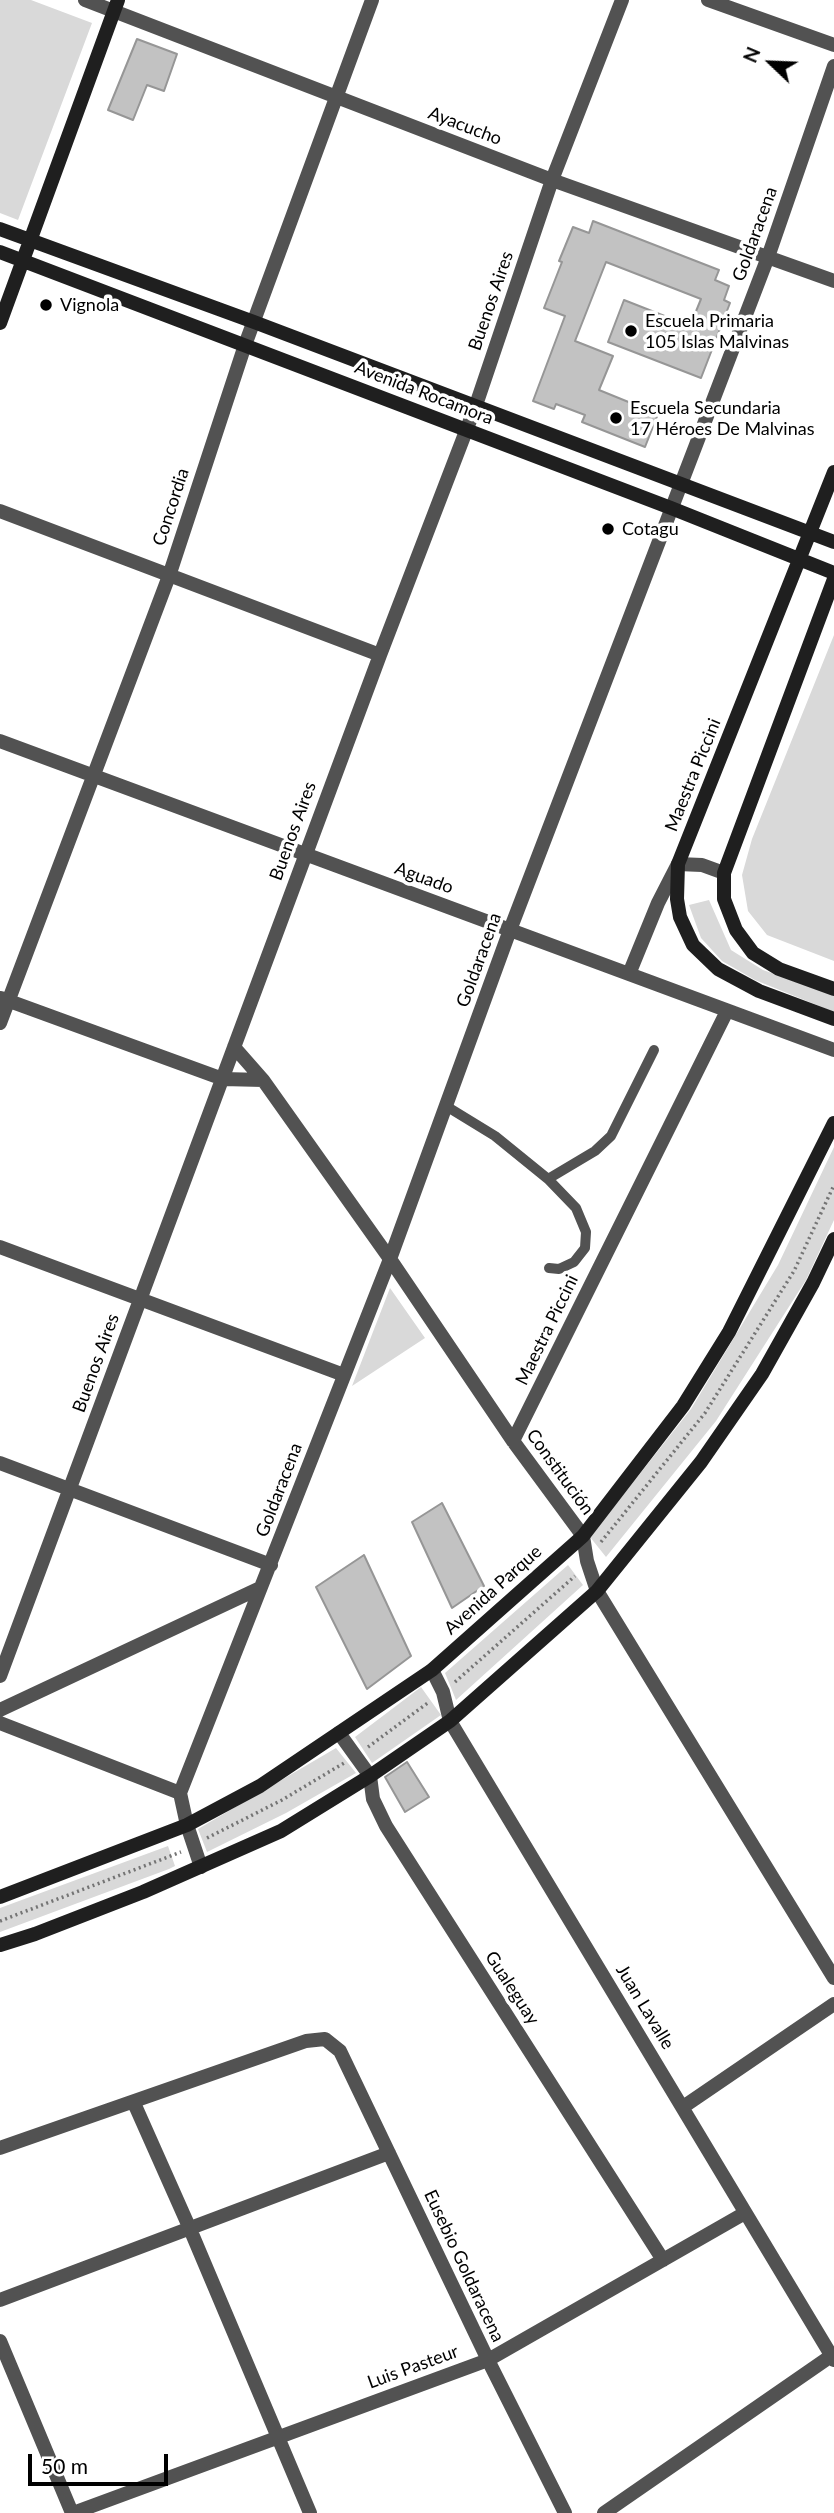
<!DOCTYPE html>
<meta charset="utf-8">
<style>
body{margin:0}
#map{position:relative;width:834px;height:2513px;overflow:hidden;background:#fff;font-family:Lato,sans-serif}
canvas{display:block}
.north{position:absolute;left:736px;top:28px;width:70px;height:70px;-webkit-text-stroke:5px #fff;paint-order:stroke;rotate:293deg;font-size:19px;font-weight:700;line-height:28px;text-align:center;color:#000}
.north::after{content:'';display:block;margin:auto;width:24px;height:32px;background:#000;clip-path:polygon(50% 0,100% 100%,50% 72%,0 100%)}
.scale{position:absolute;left:28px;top:2454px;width:140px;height:32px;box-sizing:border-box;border:4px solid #000;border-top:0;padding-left:9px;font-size:21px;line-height:24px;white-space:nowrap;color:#000;-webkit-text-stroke:5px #fff;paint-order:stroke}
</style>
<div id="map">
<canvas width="834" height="2513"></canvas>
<div class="north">N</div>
<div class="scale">50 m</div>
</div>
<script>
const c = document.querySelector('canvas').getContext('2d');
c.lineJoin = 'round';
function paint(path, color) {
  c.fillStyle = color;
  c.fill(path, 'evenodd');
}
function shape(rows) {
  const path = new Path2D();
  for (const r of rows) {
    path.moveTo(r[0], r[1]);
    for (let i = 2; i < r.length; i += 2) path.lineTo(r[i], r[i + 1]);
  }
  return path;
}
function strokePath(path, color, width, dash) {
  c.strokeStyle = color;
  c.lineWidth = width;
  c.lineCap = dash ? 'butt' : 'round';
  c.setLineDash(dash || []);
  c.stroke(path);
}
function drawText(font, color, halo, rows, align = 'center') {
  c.font = font + ' Lato,sans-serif';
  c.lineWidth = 7;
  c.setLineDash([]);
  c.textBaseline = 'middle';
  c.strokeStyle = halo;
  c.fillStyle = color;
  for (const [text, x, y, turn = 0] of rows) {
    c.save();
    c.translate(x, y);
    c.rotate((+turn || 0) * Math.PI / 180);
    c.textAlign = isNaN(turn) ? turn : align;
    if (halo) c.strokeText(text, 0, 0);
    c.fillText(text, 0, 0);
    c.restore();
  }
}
const green = shape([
 [0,0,31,0,92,23,18,220,0,213],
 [834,635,834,961,767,935,748,911,742,875,752,839],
 [709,900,731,950,763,970,834,995,834,1012,755,980,722,961,701,938,689,905],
 [834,1147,834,1220,806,1280,716,1421,606,1557,590,1537,691,1409,778,1265],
 [390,1288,425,1338,352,1386],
 [568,1565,583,1585,456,1700,445,1673],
 [421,1687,441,1715,372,1763,355,1737],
 [336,1748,356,1773,286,1813,207,1852,198,1829],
 [168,1846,175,1866,169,1869,0,1932,0,1908]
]);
const building = shape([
 [137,39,177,54,164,91,147,85,133,120,108,110,137,39],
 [593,221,719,270,715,280,729,286,724,300,730,303,701,378,608,342,624,300,690,326,701,299,606,262,575,341,613,356,599,390,658,414,645,447,582,422,585,415,556,404,554,409,533,401,565,316,544,308,562,262,559,261,573,227,589,233,593,221],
 [442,1503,484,1586,452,1608,412,1522,442,1503],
 [364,1555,411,1656,367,1689,316,1587,364,1555],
 [407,1762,429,1797,405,1812,385,1777,407,1762]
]);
const path = shape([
 [601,1542,705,1413,794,1271,834,1185],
 [455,1682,575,1576],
 [368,1747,429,1702],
 [207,1838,282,1800,344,1763],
 [0,1921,181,1852]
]);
const lane = shape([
 [446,1106,495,1136,548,1179,576,1208,586,1232,585,1248,574,1262,559,1269,549,1268],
 [548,1179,595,1151,611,1136,654,1050]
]);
const street = shape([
 [85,0,552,180,834,281],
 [708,0,834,45],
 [0,511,380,655],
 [0,741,834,1050],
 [629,974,658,903,678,864,702,865,724,873],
 [1,998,223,1079,263,1080],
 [0,1023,169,576,245,345,372,0],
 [234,1047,263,1080,390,1259,513,1441,583,1536,587,1561,597,1591,834,1978],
 [0,1247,344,1375],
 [513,1441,727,1011],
 [0,1463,271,1565],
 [432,1670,443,1692,450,1721,834,2360],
 [0,1676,380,655,476,405,552,180,622,0],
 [0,1710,260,1588],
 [0,1723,180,1793],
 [339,1733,370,1776,373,1799,386,1826,663,2260],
 [201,1867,187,1825,180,1793,390,1259,510,930,768,257,834,66],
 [134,2103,190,2229,310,2513],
 [683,2107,834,2004],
 [0,2148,306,2041,325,2039,340,2051,488,2360,565,2513],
 [0,2300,389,2153],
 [0,2341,72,2513],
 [73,2513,488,2360,745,2213],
 [604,2513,831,2356]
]);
const secondary = shape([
 [0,229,254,322,834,542],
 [0,252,671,508,834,573],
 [0,323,118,0],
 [834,472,678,864,677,899,680,917,693,945,718,969,759,991,834,1019],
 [834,579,724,873,724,899,736,930,753,953,779,969,834,989],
 [0,1897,187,1825,260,1786,432,1670,583,1536,683,1406,729,1332,834,1123],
 [0,1945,35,1934,143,1892,281,1831,370,1776,450,1721,597,1591,701,1462,762,1374,813,1283,834,1239]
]);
const markers = [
 [46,305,7,"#000"],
 [631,331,7,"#000"],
 [616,418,7,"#000"],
 [608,529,7,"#000"]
];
const streetNames = [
 ["Ayacucho",465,126,21],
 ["Goldaracena",755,234,-70],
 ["Buenos Aires",491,301,-71],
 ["Avenida Rocamora",424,393,21],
 ["Concordia",171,507,-72],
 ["Maestra Piccini",693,775,-68],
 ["Buenos Aires",293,831,-70],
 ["Aguado",424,878,20],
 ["Goldaracena",479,960,-70],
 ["Maestra Piccini",547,1330,-64],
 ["Buenos Aires",96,1363,-70],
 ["Constitución",560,1472,54],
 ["Goldaracena",279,1490,-69],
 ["Avenida Parque",493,1590,-42],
 ["Gualeguay",512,1988,57],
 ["Juan Lavalle",645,2007,59],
 ["Eusebio Goldaracena",464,2266,65],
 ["Luis Pasteur",413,2367,-20]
];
const poiNames = [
 ["Vignola",60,305],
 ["Escuela Primaria",645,321],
 ["105 Islas Malvinas",645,342],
 ["Escuela Secundaria",630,408],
 ["17 Héroes De Malvinas",630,429],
 ["Cotagu",622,529]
];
paint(green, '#d9d9d9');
paint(building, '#c2c2c2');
strokePath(building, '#969696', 2);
strokePath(path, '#747474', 3.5, [2, 3.5]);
strokePath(lane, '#525252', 10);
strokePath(street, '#525252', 14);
strokePath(secondary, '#1f1f1f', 14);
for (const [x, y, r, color] of markers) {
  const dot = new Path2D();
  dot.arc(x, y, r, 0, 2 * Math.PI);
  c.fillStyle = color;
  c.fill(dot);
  strokePath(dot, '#fff', 2.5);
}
drawText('18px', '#000', '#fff', streetNames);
drawText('18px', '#000', '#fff', poiNames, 'left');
</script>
